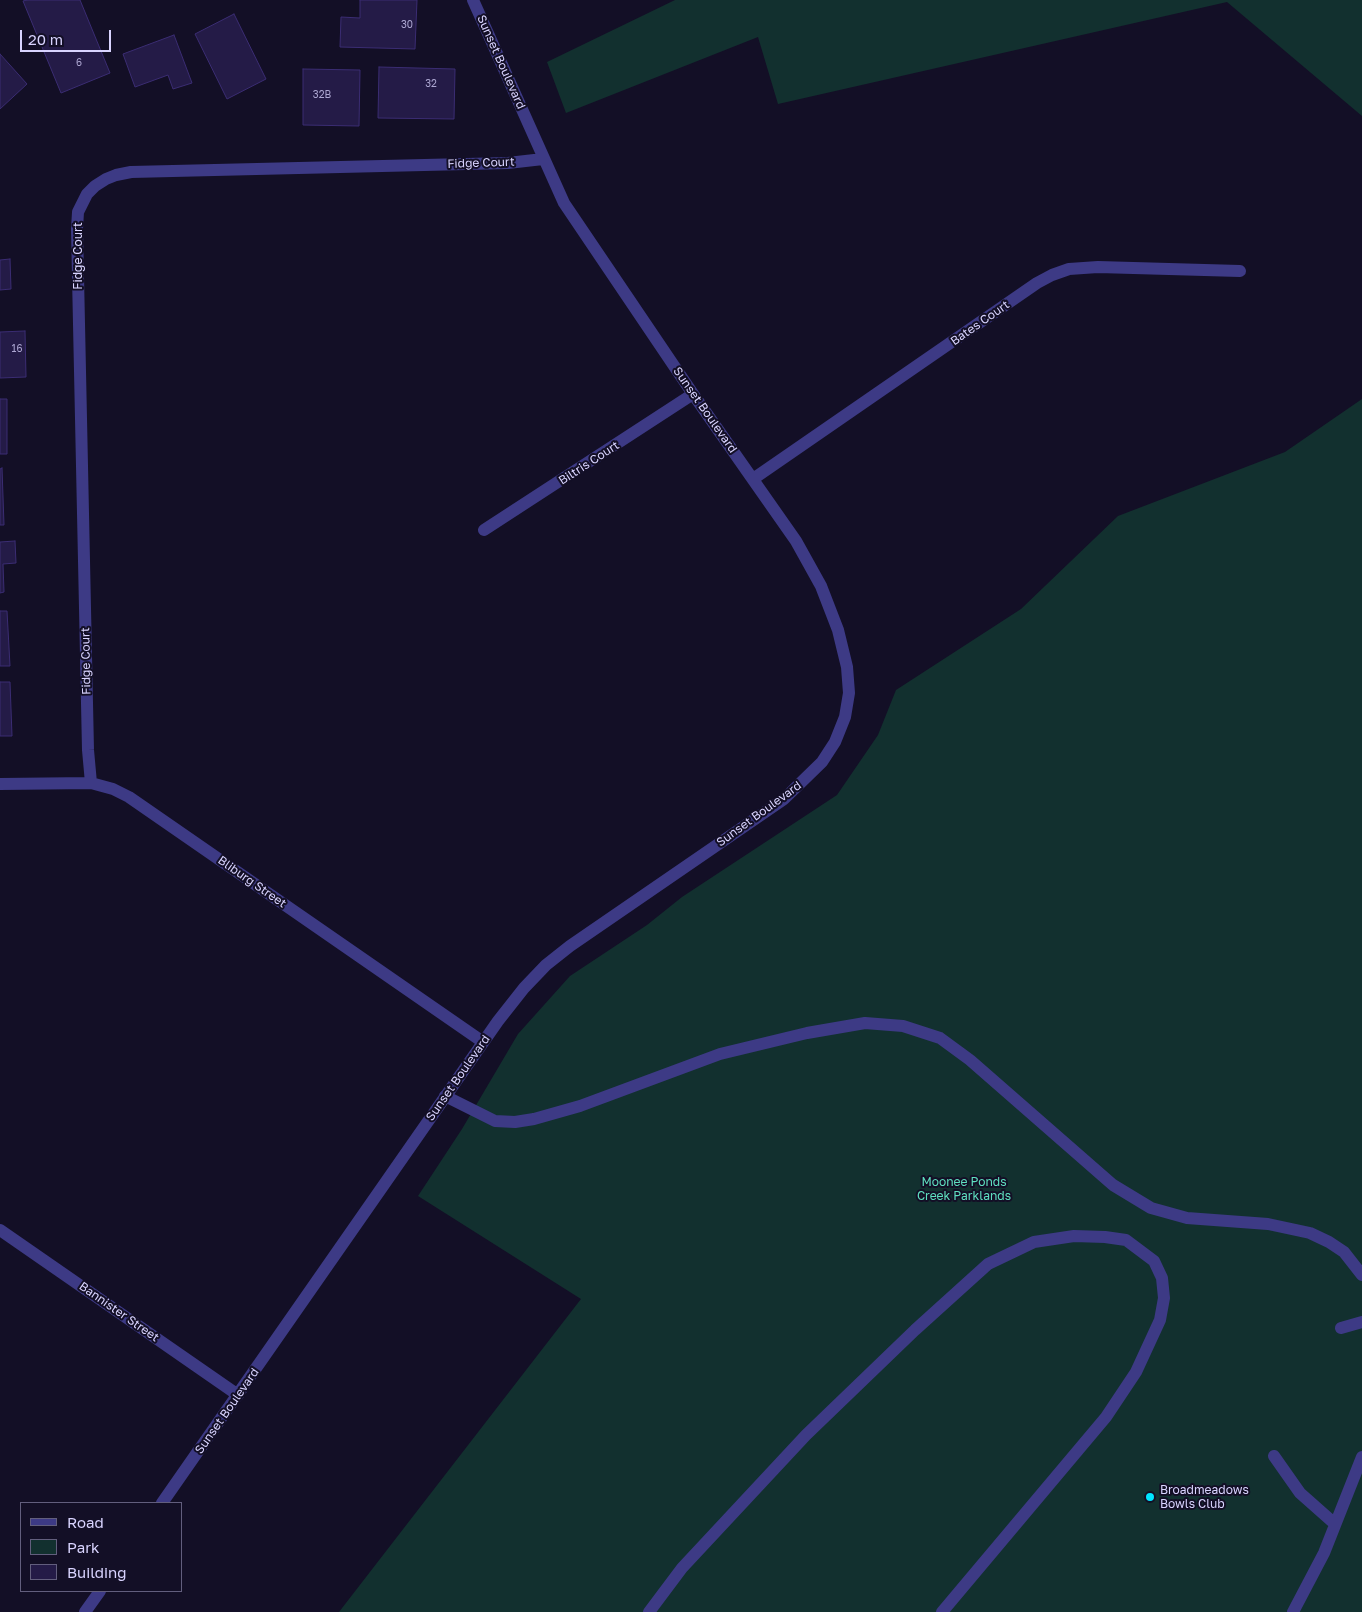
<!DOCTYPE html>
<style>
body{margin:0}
#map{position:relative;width:1362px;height:1612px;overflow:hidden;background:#130f26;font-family:"Golos Text",sans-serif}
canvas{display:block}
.legend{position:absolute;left:20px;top:1502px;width:162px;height:90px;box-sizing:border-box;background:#130f26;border:1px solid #625e7d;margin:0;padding:6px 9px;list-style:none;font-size:15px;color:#d9d4ff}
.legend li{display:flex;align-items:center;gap:10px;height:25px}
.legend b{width:25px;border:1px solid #625e7d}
.scale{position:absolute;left:20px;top:30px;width:91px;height:22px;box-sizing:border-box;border:2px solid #d9d4ff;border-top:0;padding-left:6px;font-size:15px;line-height:18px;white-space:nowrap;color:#d9d4ff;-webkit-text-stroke:4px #130f26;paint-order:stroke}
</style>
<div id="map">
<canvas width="1362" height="1612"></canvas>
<ul class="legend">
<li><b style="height:6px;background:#3d3a85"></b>Road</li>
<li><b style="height:14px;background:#12302f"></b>Park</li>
<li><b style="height:14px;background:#241b47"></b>Building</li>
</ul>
<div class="scale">20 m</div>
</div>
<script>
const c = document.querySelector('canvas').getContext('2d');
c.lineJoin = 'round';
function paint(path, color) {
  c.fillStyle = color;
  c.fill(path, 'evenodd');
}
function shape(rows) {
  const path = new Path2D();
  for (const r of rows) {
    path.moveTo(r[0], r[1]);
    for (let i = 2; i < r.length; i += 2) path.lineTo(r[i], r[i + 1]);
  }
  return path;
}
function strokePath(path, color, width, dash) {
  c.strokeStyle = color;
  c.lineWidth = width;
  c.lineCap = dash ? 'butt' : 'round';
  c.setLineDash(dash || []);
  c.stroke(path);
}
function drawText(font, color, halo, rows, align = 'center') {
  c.font = font + ' "Golos Text",sans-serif';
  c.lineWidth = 4;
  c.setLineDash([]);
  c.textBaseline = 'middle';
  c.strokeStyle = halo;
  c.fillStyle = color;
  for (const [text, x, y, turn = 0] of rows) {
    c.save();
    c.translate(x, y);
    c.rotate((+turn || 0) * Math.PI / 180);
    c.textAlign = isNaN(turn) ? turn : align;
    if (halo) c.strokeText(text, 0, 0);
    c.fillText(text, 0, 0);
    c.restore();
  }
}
const green = shape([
 [675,0,1362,0,1362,116,1227,2,778,104,758,37,566,113,547,62],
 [1362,399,1362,1612,339,1612,581,1299,418,1196,462,1129,518,1034,570,976,647,925,682,897,837,795,878,735,896,690,1021,609,1118,516,1285,452]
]);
const building = shape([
 [27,0,80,0,110,73,61,93,23,1,27,0],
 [360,0,417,0,415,49,340,47,341,17,360,18,360,0],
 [234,14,266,79,227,99,195,34,234,14],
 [174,35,192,83,173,89,168,75,135,87,123,54,174,35],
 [0,54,27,84,0,109,0,54],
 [379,67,455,69,454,119,378,118,379,67],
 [303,69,360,70,359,126,303,125,303,69],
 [10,259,11,289,0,290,0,260,10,259],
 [25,331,26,377,0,378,0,332,25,331],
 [0,399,7,399,7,454,0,454,0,399],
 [2,468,4,525,0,525,0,469,2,468],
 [15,541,16,563,3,564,4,592,0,593,0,542,15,541],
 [0,611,7,611,10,666,0,666,0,611],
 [0,682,10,682,12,736,0,736,0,682]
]);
const minor = shape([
 [753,479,1037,283,1052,275,1069,269,1098,267,1240,271],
 [484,530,693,394],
 [91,783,88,750,77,229,78,212,87,194,95,186,106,179,116,175,131,172,508,163,543,159],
 [0,784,91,783,113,789,129,797,483,1042],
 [445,1096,495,1121,515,1122,534,1119,580,1106,720,1054,807,1033,865,1023,903,1026,940,1038,970,1060,1113,1185,1151,1208,1187,1218,1268,1224,1310,1233,1329,1242,1344,1252,1362,1275],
 [0,1230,238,1395],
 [1341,1328,1362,1322],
 [1274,1456,1300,1493,1335,1524],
 [162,1503,498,1021,524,988,546,965,570,946,784,799,822,762,835,742,845,717,849,693,847,667,838,630,821,586,796,541,693,394,564,203,473,0],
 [85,1612,100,1591],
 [649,1612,682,1568,806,1435,915,1330,988,1264,1034,1242,1074,1236,1105,1237,1126,1240,1154,1261,1162,1278,1164,1298,1160,1320,1136,1372,1106,1417,942,1612],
 [1293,1612,1324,1553,1362,1457]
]);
const markers = [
 [1150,1497,5,"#00e5ff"]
];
const numberNames = [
 ["30",407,25],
 ["6",79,63],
 ["32",431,84],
 ["32B",322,95],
 ["16",17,349]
];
const streetNames = [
 ["Sunset Boulevard",501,62,66],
 ["Fidge Court",481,163,-2],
 ["Fidge Court",78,256,-90],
 ["Bates Court",980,323,-35],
 ["Sunset Boulevard",705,410,55],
 ["Biltris Court",589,463,-33],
 ["Fidge Court",86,661,-91],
 ["Sunset Boulevard",759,814,-36],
 ["Bliburg Street",252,882,35],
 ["Sunset Boulevard",458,1078,-55],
 ["Bannister Street",119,1312,35],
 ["Sunset Boulevard",227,1411,-55]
];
const parkNames = [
 ["Moonee Ponds",964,1182],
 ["Creek Parklands",964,1196]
];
const poiNames = [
 ["Broadmeadows",1160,1490],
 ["Bowls Club",1160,1504]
];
paint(green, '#12302f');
paint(building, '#241b47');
strokePath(building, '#3b2d73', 1);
strokePath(minor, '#3d3a85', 12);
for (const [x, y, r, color] of markers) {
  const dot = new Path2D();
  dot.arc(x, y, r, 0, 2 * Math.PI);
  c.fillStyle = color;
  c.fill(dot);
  strokePath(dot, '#130f26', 2);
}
drawText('10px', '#aca6d1', null, numberNames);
drawText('12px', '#d9d4ff', '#130f26', streetNames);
drawText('12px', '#5fe0c0', '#130f26', parkNames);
drawText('12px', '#d9d4ff', '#130f26', poiNames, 'left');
</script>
